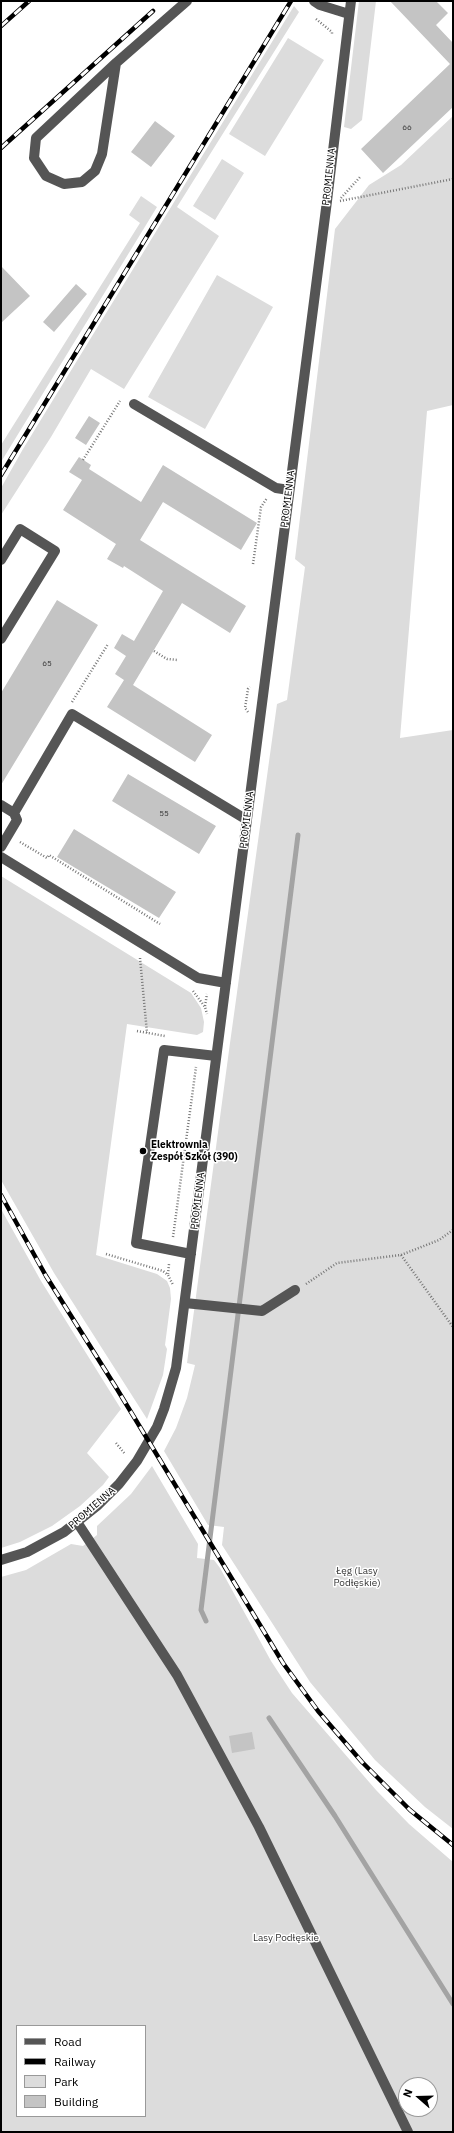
<!DOCTYPE html>
<meta charset="utf-8">
<style>
body{margin:0}
#map{position:relative;width:454px;height:2133px;overflow:hidden;background:#fff;font-family:"IBM Plex Sans",sans-serif}
canvas{display:block}
.frame{position:absolute;inset:0;border:2px solid #000;pointer-events:none}
.legend{position:absolute;left:16px;top:2025px;width:130px;height:92px;box-sizing:border-box;background:#fff;border:1px solid #999;margin:0;padding:5px 7px;list-style:none;font-size:12px;color:#000}
.legend li{display:flex;align-items:center;gap:8px;height:20px}
.legend b{width:20px;border:1px solid #999}
.north{position:absolute;left:398px;top:2077px;width:40px;height:40px;box-sizing:border-box;background:#fff;border:1px solid #999;border-radius:50%;rotate:290deg;font-size:11px;font-weight:700;line-height:16px;text-align:center;color:#000}
.north::after{content:'';display:block;margin:auto;width:14px;height:18px;background:#000;clip-path:polygon(50% 0,100% 100%,50% 72%,0 100%)}
</style>
<div id="map">
<canvas width="454" height="2133"></canvas>
<div class="frame"></div>
<ul class="legend">
<li><b style="height:5px;background:#555"></b>Road</li>
<li><b style="height:5px;background:#000"></b>Railway</li>
<li><b style="height:11px;background:#dcdcdc"></b>Park</li>
<li><b style="height:11px;background:#c4c4c4"></b>Building</li>
</ul>
<div class="north">N</div>
</div>
<script>
const c = document.querySelector('canvas').getContext('2d');
c.lineJoin = 'round';
function paint(path, color) {
  c.fillStyle = color;
  c.fill(path, 'evenodd');
}
function shape(rows) {
  const path = new Path2D();
  for (const r of rows) {
    path.moveTo(r[0], r[1]);
    for (let i = 2; i < r.length; i += 2) path.lineTo(r[i], r[i + 1]);
  }
  return path;
}
function strokePath(path, color, width, dash) {
  c.strokeStyle = color;
  c.lineWidth = width;
  c.lineCap = dash ? 'butt' : 'round';
  c.setLineDash(dash || []);
  c.stroke(path);
}
function drawText(font, color, halo, rows, align = 'center') {
  c.font = font + ' "IBM Plex Sans",sans-serif';
  c.lineWidth = 3;
  c.setLineDash([]);
  c.textBaseline = 'middle';
  c.strokeStyle = halo;
  c.fillStyle = color;
  for (const [text, x, y, turn = 0] of rows) {
    c.save();
    c.translate(x, y);
    c.rotate((+turn || 0) * Math.PI / 180);
    c.textAlign = isNaN(turn) ? turn : align;
    if (halo) c.strokeText(text, 0, 0);
    c.fillText(text, 0, 0);
    c.restore();
  }
}
const green = shape([
 [359,1,376,1,362,120,351,129,344,127],
 [294,6,299,12,177,207,219,236,124,389,91,369,51,437,1,515,1,488,23,449],
 [288,38,324,60,265,156,229,134],
 [453,116,453,405,427,411,400,738,453,730,453,1829,425,1807,375,1760,310,1682,222,1545,224,1527,208,1525,164,1451,176,1428,187,1398,195,1365,187,1363,230,1043,277,704,287,700,305,567,295,559,335,229,369,185,401,165],
 [222,159,244,173,215,220,193,206],
 [141,196,157,207,1,462,1,445,140,223,129,215],
 [217,275,273,307,205,429,148,397],
 [1,876,191,993,201,1008,204,1022,203,1032,197,1035,127,1024,96,1255,157,1274,167,1281,170,1288,171,1299,165,1345,167,1349,163,1375,147,1419,54,1273,1,1180],
 [1,1209,41,1281,121,1409,87,1453,109,1477,103,1485,80,1506,52,1526,20,1542,1,1548],
 [152,1466,198,1544,197,1558,214,1560,220,1568,271,1661,292,1693,376,1790,409,1824,453,1862,453,2132,1,2132,1,1577,26,1570,71,1544,83,1546,97,1535,97,1526,131,1494],
 [17,2026,145,2026,145,2116,17,2116],
 [406,2085,430,2085,430,2109,406,2109]
]);
const stream = shape([
 [206,1621,201,1610,298,835],
 [269,1718,335,1816,453,2004]
]);
const building = shape([
 [390,1,436,1,448,13,436,25,453,43,453,107,383,173,361,149,450,64],
 [155,121,175,136,151,167,131,152],
 [1,266,30,296,1,323],
 [76,284,87,294,54,332,43,322],
 [89,416,100,423,86,445,75,438],
 [79,457,91,465,89,469,141,502,163,465,257,523,241,550,163,502,140,540,246,606,230,633,182,603,133,685,212,735,195,762,107,707,124,680,115,674,126,656,114,648,122,634,134,641,163,591,124,566,123,568,107,559,116,544,63,510,82,480,69,472],
 [57,600,98,625,1,785,1,693],
 [128,774,216,826,199,854,112,801],
 [74,829,176,892,159,918,57,857],
 [252,1732,255,1749,232,1753,229,1736]
]);
const path = shape([
 [316,19,332,32,332,34],
 [341,198,361,176],
 [340,201,453,179],
 [83,460,120,401],
 [253,564,261,507,267,498],
 [154,651,167,659,178,660],
 [72,702,108,644],
 [248,712,245,708,248,689,250,687],
 [20,842,47,858,49,855,160,924],
 [140,958,147,1033],
 [193,991,205,1007,207,1014],
 [205,1006,207,994],
 [137,1031,165,1036],
 [173,1237,196,1067],
 [106,1254,163,1271,168,1275,173,1285],
 [401,1255,453,1327],
 [168,1274,169,1264],
 [306,1284,337,1263,401,1255,439,1240,453,1230],
 [116,1443,125,1454]
]);
const minor = shape([
 [314,1,320,5,349,14],
 [116,63,102,154,95,171,82,182,64,184,46,176,34,158,36,138,116,63,187,1],
 [134,404,276,488,289,490],
 [1,560,20,529,55,551,1,639],
 [1,805,14,813],
 [1,847,17,820,14,813,72,714,247,820],
 [1,857,198,978,226,983],
 [191,1254,136,1243,164,1050,216,1056],
 [185,1303,262,1311,295,1290],
 [77,1522,177,1675,259,1827,408,2132],
 [1,1560,27,1552,64,1532,98,1505,119,1484,137,1461,157,1427,164,1409,176,1368,327,201,351,1]
]);
const rail = shape([
 [1,26,29,1],
 [1,148,153,11],
 [1,475,291,1],
 [1,1195,46,1276,117,1389,283,1663,318,1711,362,1762,410,1810,453,1845]
]);
const markers = [
 [143,1151,4,"#000"]
];
const numberNames = [
 ["66",407,128],
 ["65",47,664],
 ["55",164,814]
];
const streetNames = [
 ["PROMIENNA",329,177,-84],
 ["PROMIENNA",288,499,-83],
 ["PROMIENNA",247,820,-83],
 ["PROMIENNA",198,1201,-83],
 ["PROMIENNA",92,1508,-41]
];
const poiNames = [
 ["Elektrownia",151,1145],
 ["Zespół Szkół (390)",151,1157]
];
const parkNames = [
 ["Łęg (Lasy",357,1571],
 ["Podłęskie)",357,1583],
 ["Lasy Podłęskie",286,1938]
];
paint(green, '#dcdcdc');
strokePath(stream, '#a3a3a3', 5);
paint(building, '#c4c4c4');
strokePath(path, '#777', 2.5, [1, 2]);
strokePath(minor, '#555', 10);
strokePath(rail, '#000', 4.5);
strokePath(rail, '#fff', 3, [9]);
for (const [x, y, r, color] of markers) {
  const dot = new Path2D();
  dot.arc(x, y, r, 0, 2 * Math.PI);
  c.fillStyle = color;
  c.fill(dot);
  strokePath(dot, '#fff', 1.5);
}
drawText('8px', '#313131', null, numberNames);
drawText('10px', '#000', '#fff', streetNames);
drawText('bold 10px', '#000', '#fff', poiNames, 'left');
drawText('10px', '#333', '#fff', parkNames);
</script>
